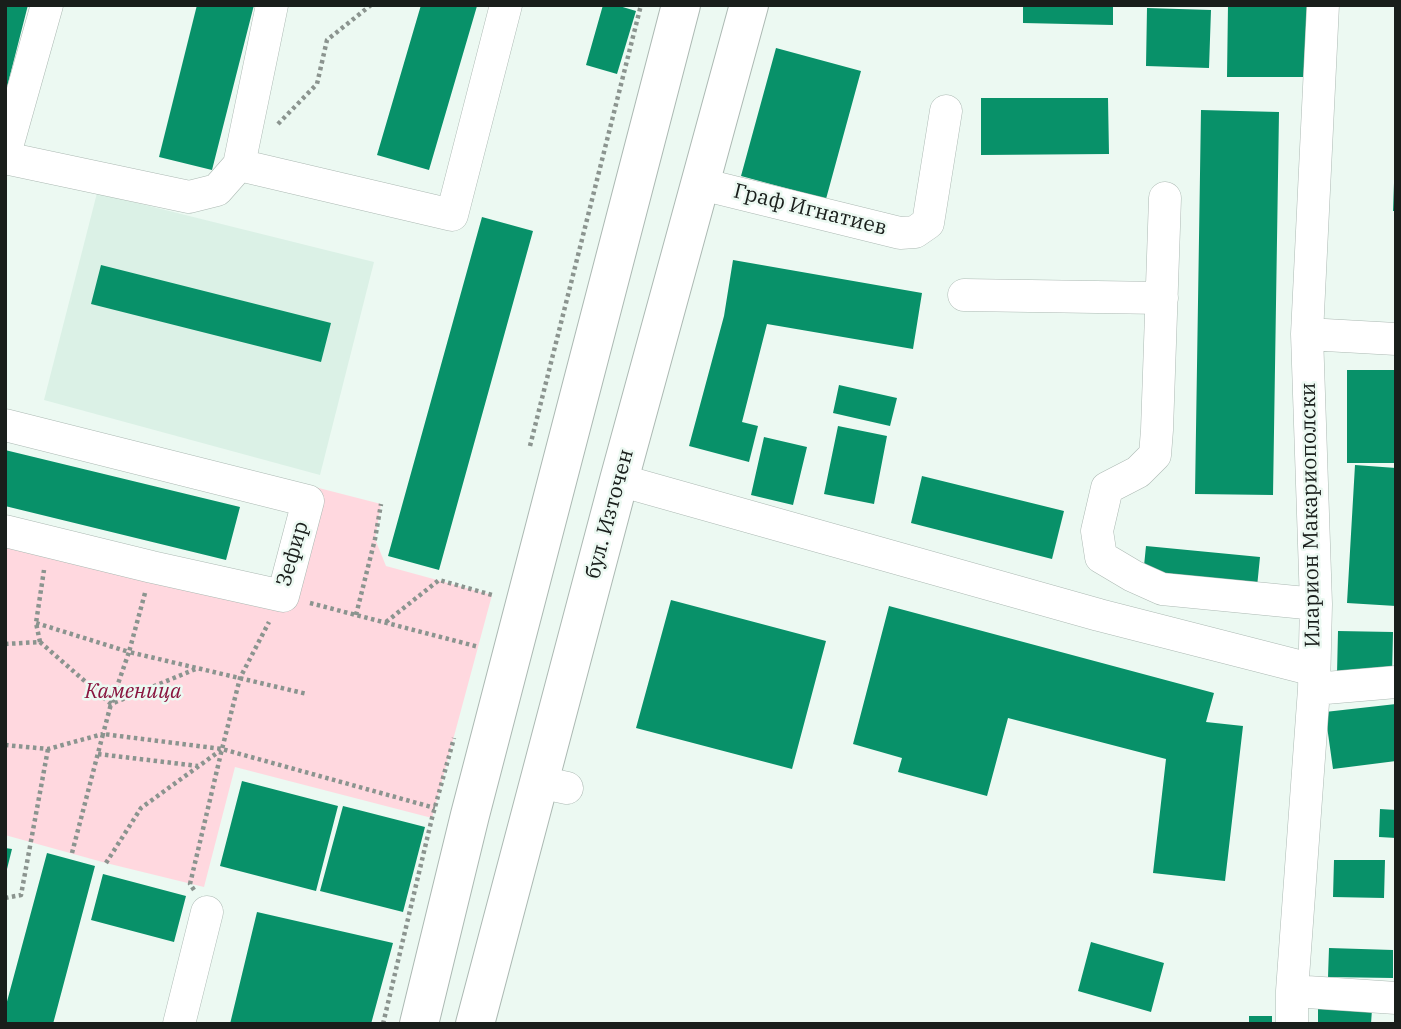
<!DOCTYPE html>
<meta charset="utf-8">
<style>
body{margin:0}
#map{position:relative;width:1401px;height:1029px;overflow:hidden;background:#ecf9f2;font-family:"IBM Plex Serif",serif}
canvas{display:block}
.frame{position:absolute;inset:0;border:7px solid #191e1b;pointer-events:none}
</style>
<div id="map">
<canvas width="1401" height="1029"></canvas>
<div class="frame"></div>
</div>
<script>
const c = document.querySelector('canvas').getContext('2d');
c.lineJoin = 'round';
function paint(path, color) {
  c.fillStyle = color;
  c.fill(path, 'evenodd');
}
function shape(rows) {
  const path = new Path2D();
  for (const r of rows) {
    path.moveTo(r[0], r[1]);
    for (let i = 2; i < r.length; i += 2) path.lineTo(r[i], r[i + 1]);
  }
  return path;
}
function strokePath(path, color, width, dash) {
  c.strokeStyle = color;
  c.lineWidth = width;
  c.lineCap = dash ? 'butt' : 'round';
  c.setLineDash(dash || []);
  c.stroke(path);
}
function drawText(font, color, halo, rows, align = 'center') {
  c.font = font + ' "IBM Plex Serif",serif';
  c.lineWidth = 5;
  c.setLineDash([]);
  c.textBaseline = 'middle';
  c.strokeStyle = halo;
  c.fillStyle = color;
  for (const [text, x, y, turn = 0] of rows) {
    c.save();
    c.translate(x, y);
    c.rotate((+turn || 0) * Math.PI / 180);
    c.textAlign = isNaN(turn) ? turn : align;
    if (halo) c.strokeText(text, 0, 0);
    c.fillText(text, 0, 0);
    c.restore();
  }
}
const built = shape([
 [97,193,374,262,320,475,44,400]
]);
const green = shape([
 [311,486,381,504,375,539,386,566,492,595,432,818,235,767,204,887,106,863,5,835,5,530,283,596]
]);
const building = shape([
 [5,5,28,5,6,91,5,91],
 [197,5,254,5,212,170,159,157],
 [421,5,477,6,429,170,377,155],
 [603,5,616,5,636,11,617,74,586,65],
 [1023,5,1113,5,1113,25,1023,23],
 [1228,5,1308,5,1308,77,1227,77],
 [1147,8,1211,10,1209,68,1146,66],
 [776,48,861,71,826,199,741,176],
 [981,98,1108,98,1109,154,981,155],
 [1201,110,1279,112,1273,495,1195,494],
 [1394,183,1396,183,1396,211,1393,211],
 [482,217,533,231,439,570,388,556],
 [733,260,922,293,913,349,767,324,742,422,758,426,749,462,689,446,724,316],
 [101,265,331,323,321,362,91,304],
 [1347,370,1396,370,1396,463,1347,463],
 [839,385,897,398,890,426,833,413],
 [838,426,887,436,874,504,824,494],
 [764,437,807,447,793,505,751,495],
 [5,450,240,507,226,560,5,506],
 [1355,465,1396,468,1396,606,1347,603],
 [922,476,1064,511,1052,559,911,523],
 [1146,546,1260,557,1257,587,1143,576],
 [671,600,826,641,792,769,636,728],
 [889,606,1214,693,1206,722,1243,726,1225,881,1153,873,1166,759,1008,718,987,796,898,772,902,758,853,744],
 [1338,631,1393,632,1392,676,1337,674],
 [1396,704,1396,761,1333,769,1325,712],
 [242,781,338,806,316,891,220,866],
 [343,806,425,827,403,912,320,891],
 [1380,809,1396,810,1396,838,1379,837],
 [5,848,12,849,6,873,5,873],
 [47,853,95,866,53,1024,5,1024,5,1009],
 [1334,860,1385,860,1384,898,1333,897],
 [103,874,186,896,174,942,91,920],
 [257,912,393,943,371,1024,230,1024],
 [1091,942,1164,963,1151,1012,1078,991],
 [1329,948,1393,950,1393,978,1328,977],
 [1318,1007,1372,1009,1371,1024,1318,1024],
 [1249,1016,1272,1016,1272,1024,1249,1024]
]);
const path = shape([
 [278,124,317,84,327,40,371,5],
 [530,446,641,5],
 [145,593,129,652,307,694],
 [310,603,479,647],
 [356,615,375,539,381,504],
 [386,622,439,580,492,595],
 [40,642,36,623,44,570],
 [5,644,40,642,111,704,198,668],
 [5,745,48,749,103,734,111,704,129,652,36,623],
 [98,754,198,766],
 [72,853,103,734,222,749,435,808],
 [106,863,141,808,221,750],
 [194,890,190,884,222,749,240,678,269,622],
 [5,898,21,895,48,749],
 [383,1024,432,818,454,738]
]);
const minor = shape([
 [5,154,47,5],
 [5,158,189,197,217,190,239,165,272,5],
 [239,165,452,215,506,5],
 [701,184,900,233,915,232,928,223,946,111],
 [1165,198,1157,430,1155,455,1138,472,1107,488,1097,531,1101,557,1133,576,1162,589,1316,604],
 [964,295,1162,298],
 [1307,334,1396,339],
 [5,425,308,501,283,596,152,567,5,531],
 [619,480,1099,615,1314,670],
 [1314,689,1396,682],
 [539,782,567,788],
 [1292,991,1396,998],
 [179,1024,207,912],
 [1292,1024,1292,991,1314,689,1316,604,1307,334,1323,5]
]);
const major = shape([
 [419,1024,470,815,681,5],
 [475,1024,619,480,749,5]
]);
const streetNames = [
 ["Граф Игнатиев",810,210,14],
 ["бул. Източен",610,514,-75],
 ["Иларион Макариополски",1311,515,-91],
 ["Зефир",293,554,-74]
];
const parkNames = [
 ["Каменица",133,692]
];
paint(built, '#dbf1e6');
paint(green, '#ffd8df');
paint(building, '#089169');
strokePath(minor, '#acb9b3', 33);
strokePath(major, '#acb9b3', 40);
strokePath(path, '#8b948f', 4.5, [3.5, 3.5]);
strokePath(minor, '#fff', 32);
strokePath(major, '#fff', 38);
drawText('21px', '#191e1b', '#ecf9f2', streetNames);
drawText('italic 21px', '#89153f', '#ecf9f2', parkNames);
</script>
